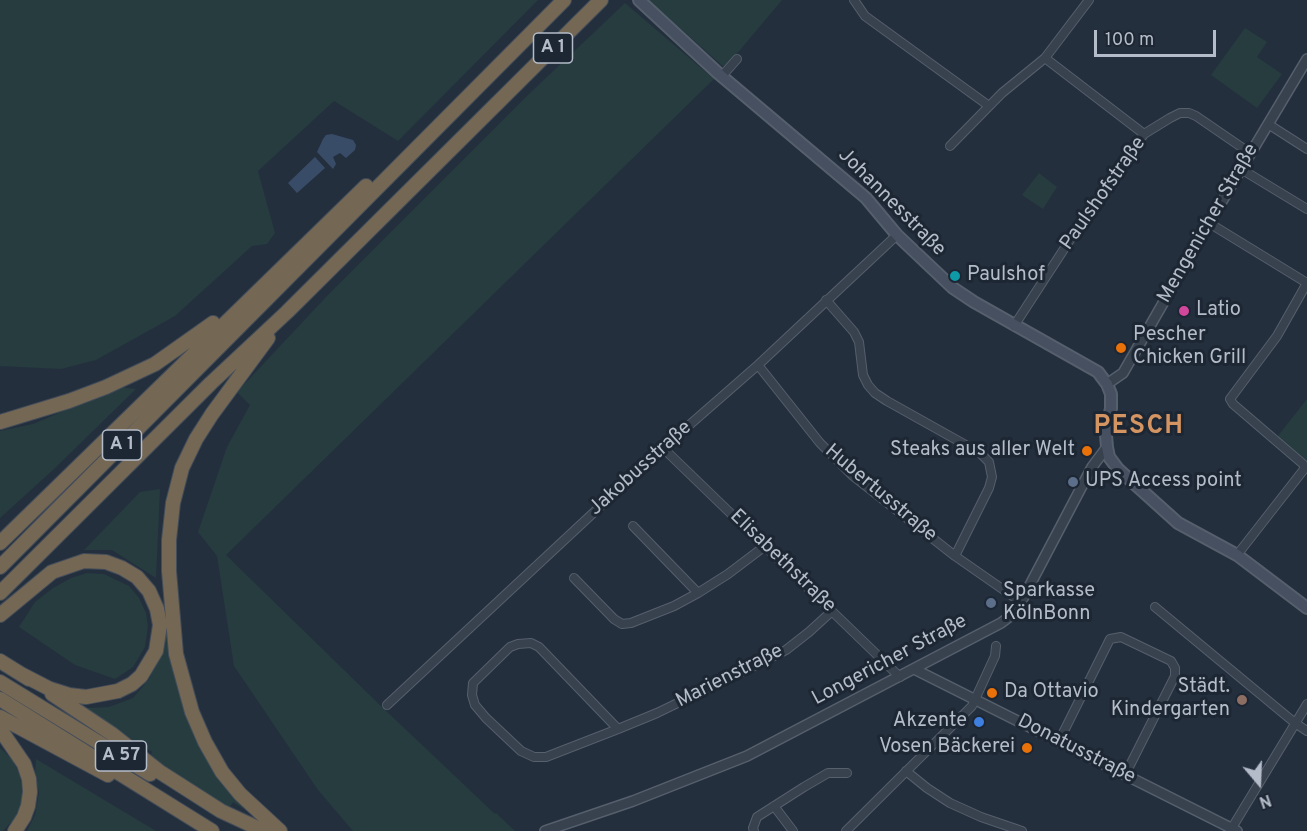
<!DOCTYPE html>
<meta charset="utf-8">
<style>
body{margin:0}
#map{position:relative;width:1307px;height:831px;overflow:hidden;background:#242f3e;font-family:Overpass,sans-serif}
canvas{display:block}
.north{position:absolute;left:1229px;top:753px;width:60px;height:60px;-webkit-text-stroke:4px #1d2633;paint-order:stroke;rotate:161deg;font-size:16px;font-weight:700;line-height:24px;text-align:center;color:#b4bcc9}
.north::after{content:'';display:block;margin:auto;width:21px;height:27px;background:#b4bcc9;clip-path:polygon(50% 0,100% 100%,50% 72%,0 100%)}
.scale{position:absolute;left:1094px;top:30px;width:122px;height:27px;box-sizing:border-box;border:3px solid #b4bcc9;border-top:0;padding-left:8px;font-size:18px;line-height:21px;white-space:nowrap;color:#b4bcc9;-webkit-text-stroke:4px #1d2633;paint-order:stroke}
</style>
<div id="map">
<canvas width="1307" height="831"></canvas>
<div class="north">N</div>
<div class="scale">100 m</div>
</div>
<script>
const c = document.querySelector('canvas').getContext('2d');
c.lineJoin = 'round';
function paint(path, color) {
  c.fillStyle = color;
  c.fill(path, 'evenodd');
}
function shape(rows) {
  const path = new Path2D();
  for (const r of rows) {
    path.moveTo(r[0], r[1]);
    for (let i = 2; i < r.length; i += 2) path.lineTo(r[i], r[i + 1]);
  }
  return path;
}
function strokePath(path, color, width, dash) {
  c.strokeStyle = color;
  c.lineWidth = width;
  c.lineCap = dash ? 'butt' : 'round';
  c.setLineDash(dash || []);
  c.stroke(path);
}
function drawText(font, color, halo, rows, align = 'center') {
  c.font = font + ' Overpass,sans-serif';
  c.lineWidth = 6;
  c.setLineDash([]);
  c.textBaseline = 'middle';
  c.strokeStyle = halo;
  c.fillStyle = color;
  for (const [text, x, y, turn = 0] of rows) {
    c.save();
    c.translate(x, y);
    c.rotate((+turn || 0) * Math.PI / 180);
    c.textAlign = isNaN(turn) ? turn : align;
    if (halo) c.strokeText(text, 0, 0);
    c.fillText(text, 0, 0);
    c.restore();
  }
}
const green = shape([
 [0,0,538,0,398,141,334,101,258,171,275,233,267,244,252,246,175,316,96,360,61,369,0,366],
 [648,0,782,0,725,68],
 [625,3,714,79,226,555,382,707,495,814,496,813,515,831,353,831,318,790,234,666,217,556,198,532,227,447,250,405,237,392,326,297,529,94],
 [1245,28,1267,42,1257,57,1282,74,1257,108,1211,75],
 [1039,173,1057,187,1043,209,1022,195],
 [120,387,136,389,53,470,0,518,0,431,33,424],
 [1307,399,1307,461,1277,437],
 [160,489,156,578,112,550,84,550,140,492],
 [87,573,104,574,129,586,139,598,146,613,148,626,145,647,133,667,115,679,75,665,19,627,35,602,53,588,71,578],
 [165,625,168,625,177,682,253,813,250,813,233,802,228,810,149,759,152,752,87,711,88,708,109,707,133,698,149,679,163,651],
 [0,748,12,759,20,775,22,793,21,804,15,818,3,831,0,831],
 [36,759,156,831,27,831,35,815,39,793,35,774]
]);
const water = shape([
 [332,134,353,140,356,145,355,150,346,158,340,153,333,157,336,164,333,169,317,152,323,139,326,135],
 [315,157,325,168,297,193,288,183]
]);
const minor = shape([
 [854,0,865,16,989,106],
 [1045,58,1144,134],
 [722,76,737,59],
 [1268,124,1307,149],
 [950,146,1002,93,1045,58,1089,0],
 [1241,169,1307,209],
 [1209,223,1307,283,1277,336,1230,399,1233,404,1303,464,1305,468,1237,555],
 [826,300,854,332,859,342,863,375,868,385,875,393,887,401,980,453,989,462,992,477,989,488,955,556],
 [1014,326,1077,229,1144,134,1170,118,1180,113,1189,113,1196,116,1250,153],
 [758,365,820,443,852,475,955,556,1021,602],
 [663,448,900,677],
 [633,526,698,593],
 [574,578,614,619,622,624,631,623,674,606,698,593,728,574,765,546],
 [1155,607,1295,723,1307,731],
 [387,705,663,448,758,365,897,235],
 [618,729,539,647,531,643,518,644,510,647,473,683,472,695,475,705,486,718,521,751,534,757,546,757,618,729,657,713,758,664,786,650,809,632,832,611],
 [1059,741,1110,639,1121,637,1171,661,1175,668,1175,676,1125,775],
 [906,771,927,788,950,803,981,817,1022,831],
 [774,806,793,831],
 [754,831,753,828,757,817,804,787,828,773,847,773],
 [846,831,972,706,995,656,996,646],
 [1230,831,1307,704]
]);
const tertiary = shape([
 [1107,384,1123,373,1209,223,1307,59],
 [914,669,1237,831],
 [545,831,633,801,747,756,1001,623,1013,614,1021,602,1092,467,1107,447]
]);
const secondary = shape([
 [639,0,719,74,866,198,897,235,953,288,974,302,1098,372,1107,384,1111,394,1111,408,1106,435,1107,447,1109,457,1118,469,1178,523,1237,555,1307,608]
]);
const motorway = shape([
 [268,338,212,414,196,439,182,468,173,503,169,540,169,571,176,654,192,712,205,742,222,772,240,794,280,831],
 [0,422,69,401,106,387,155,364,213,323],
 [0,543,366,186],
 [0,567,564,0],
 [0,593,211,383,287,312,601,0],
 [0,615,52,572,84,561,106,562,122,568,137,577,149,591,157,609,160,625,156,651,141,676,132,684,118,691,86,697,69,695,50,689,21,674],
 [0,661,29,679],
 [0,682,150,774],
 [52,694,112,734,160,772,221,811,264,831],
 [0,699,212,831],
 [0,717,108,775],
 [0,729,24,764,29,779,30,792,28,806,24,817,15,831]
]);
const markers = [
 [955,276,6,"#0f9aa8"],
 [1184,311,6,"#d1479c"],
 [1121,348,6,"#e8710a"],
 [1087,451,6,"#e8710a"],
 [1073,482,6,"#5c6f8a"],
 [991,603,6,"#5c6f8a"],
 [992,693,6,"#e8710a"],
 [1242,700,6,"#8d6e63"],
 [979,722,6,"#3f7fe0"],
 [1027,748,6,"#e8710a"]
];
const shields = [
 [553,48,39],
 [122,445,39],
 [121,756,51]
];
const shieldNames = [
 ["A 1",553,48],
 ["A 1",122,445],
 ["A 57",121,756]
];
const streetNames = [
 ["Paulshofstraße",1104,194,-55],
 ["Johannesstraße",891,203,45],
 ["Mengenicher Straße",1209,224,-60],
 ["Jakobusstraße",641,469,-42],
 ["Hubertusstraße",880,494,40],
 ["Elisabethstraße",782,562,44],
 ["Longericher Straße",890,661,-28],
 ["Marienstraße",730,677,-27],
 ["Donatusstraße",1076,750,27]
];
const poiNames = [
 ["Paulshof",967,276],
 ["Latio",1196,311],
 ["Pescher",1133,336],
 ["Chicken Grill",1133,359],
 ["Steaks aus aller Welt",1075,451,"right"],
 ["UPS Access point",1085,482],
 ["Sparkasse",1003,592],
 ["KölnBonn",1003,615],
 ["Städt.",1230,688,"right"],
 ["Kindergarten",1230,711,"right"],
 ["Da Ottavio",1004,693],
 ["Akzente",967,722,"right"],
 ["Vosen Bäckerei",1015,748,"right"]
];
const districtNames = [
 ["PESCH",1139,428]
];
paint(green, '#263c3f');
paint(water, '#394c67');
strokePath(minor, '#565f6c', 10);
strokePath(tertiary, '#565f6c', 12);
strokePath(secondary, '#565f6c', 14);
strokePath(motorway, '#434c59', 16);
strokePath(minor, '#38414e', 8);
strokePath(tertiary, '#38414e', 9);
strokePath(secondary, '#465061', 10);
strokePath(motorway, '#746855', 14);
for (const [x, y, r, color] of markers) {
  const dot = new Path2D();
  dot.arc(x, y, r, 0, 2 * Math.PI);
  c.fillStyle = color;
  c.fill(dot);
  strokePath(dot, '#1d2633', 2);
}
for (const [x, y, w] of shields) {
  const box = new Path2D();
  box.roundRect(x - w / 2, y - 15, w, 30, 4.5);
  c.fillStyle = '#1d2633';
  c.fill(box);
  strokePath(box, '#b4bcc9', 1.5);
}
drawText('bold 18px', '#b4bcc9', null, shieldNames);
drawText('20px', '#b4bcc9', '#1d2633', streetNames);
drawText('20px', '#b4bcc9', '#1d2633', poiNames, 'left');
c.letterSpacing = '1.5px';
drawText('bold 26px', '#d59563', '#1d2633', districtNames);
c.letterSpacing = '0px';
</script>
